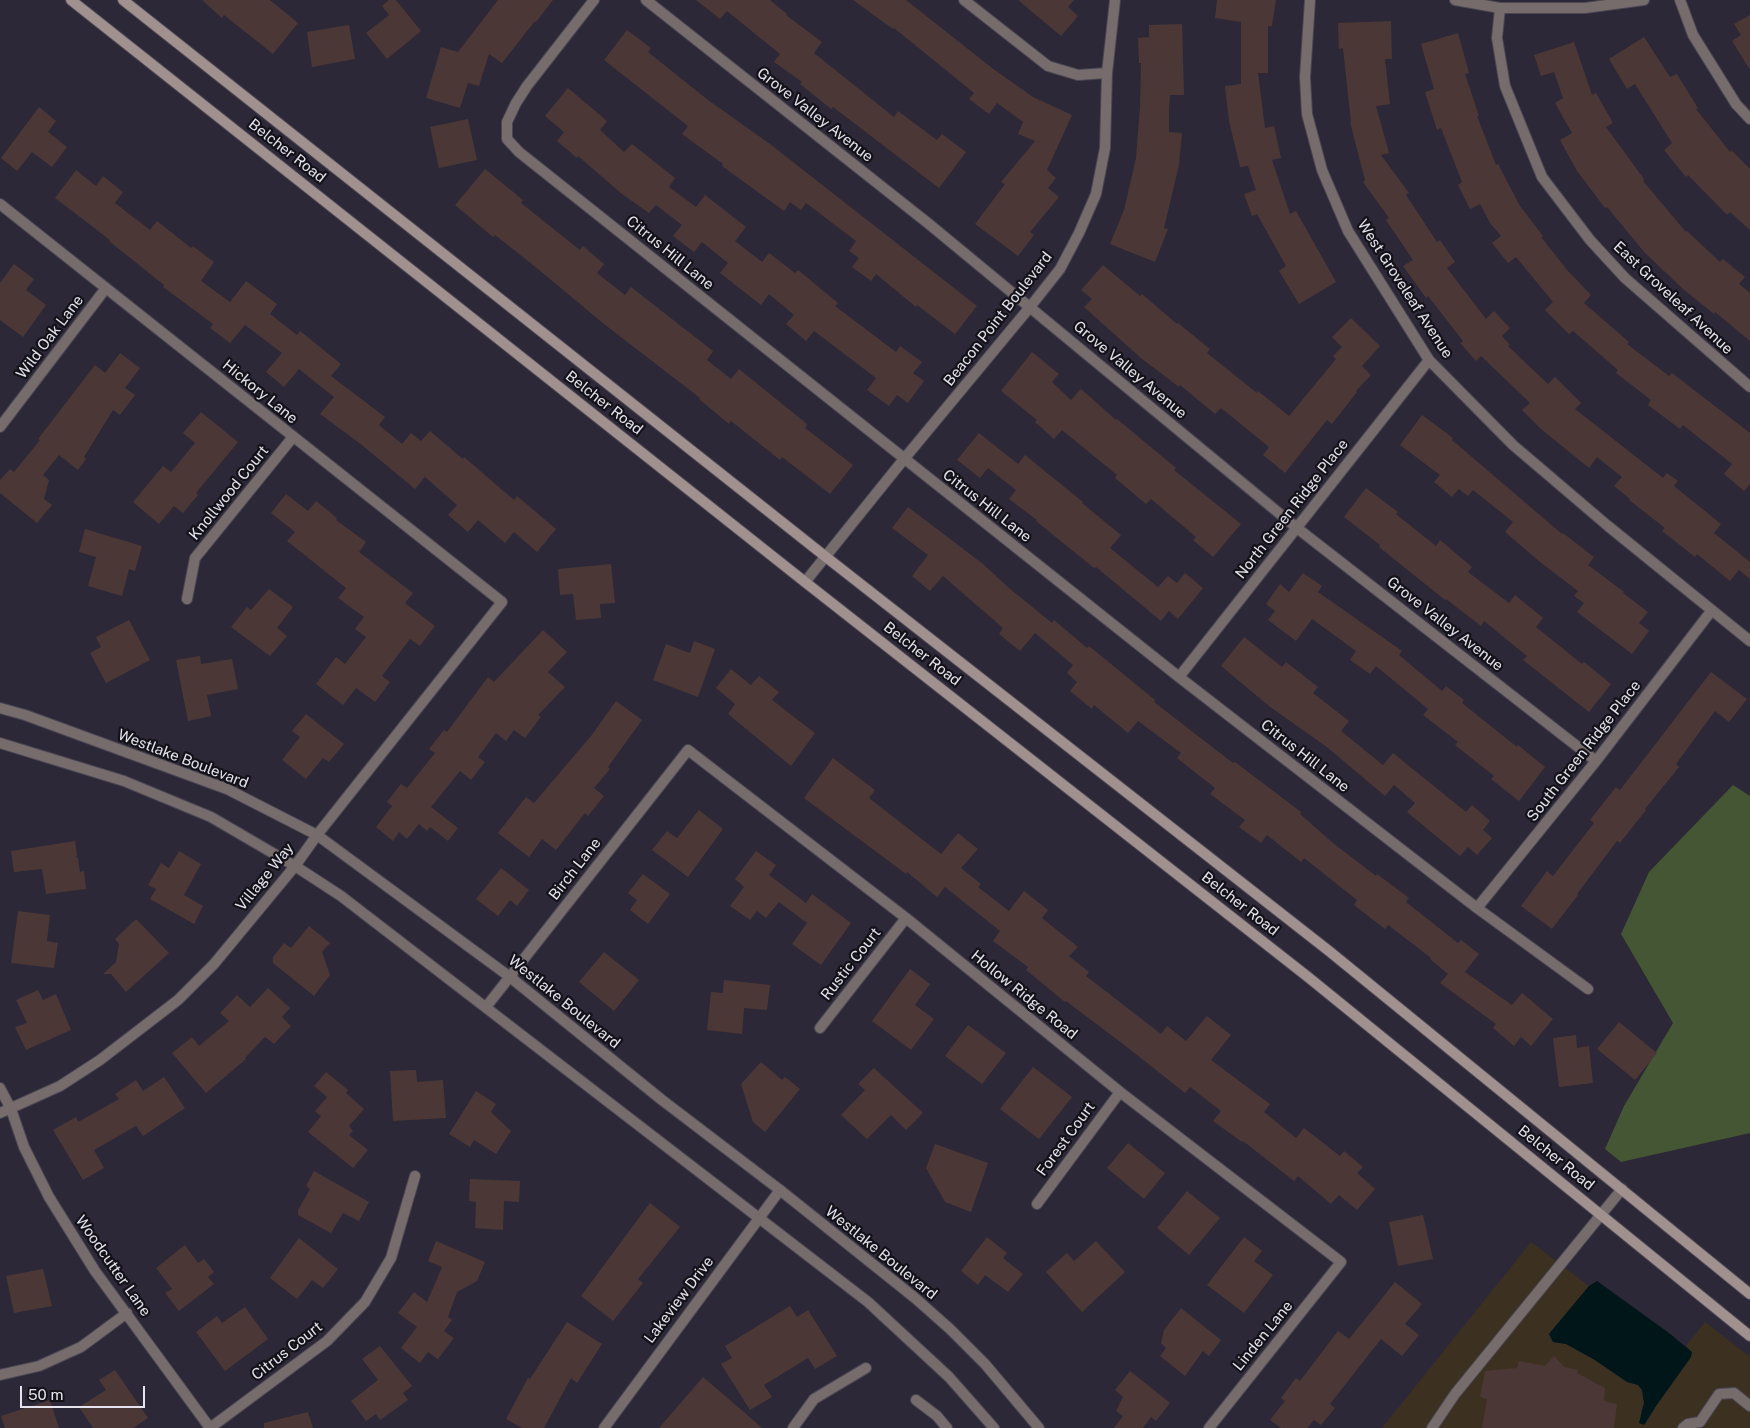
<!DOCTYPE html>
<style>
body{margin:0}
#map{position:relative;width:1750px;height:1428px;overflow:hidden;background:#2c2837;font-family:"Public Sans",sans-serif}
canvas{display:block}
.scale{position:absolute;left:20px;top:1386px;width:125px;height:22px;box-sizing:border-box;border:2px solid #e5e3ed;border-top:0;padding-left:6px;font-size:15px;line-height:18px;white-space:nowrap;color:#e5e3ed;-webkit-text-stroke:4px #141219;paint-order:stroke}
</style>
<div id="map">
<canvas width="1750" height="1428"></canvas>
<div class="scale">50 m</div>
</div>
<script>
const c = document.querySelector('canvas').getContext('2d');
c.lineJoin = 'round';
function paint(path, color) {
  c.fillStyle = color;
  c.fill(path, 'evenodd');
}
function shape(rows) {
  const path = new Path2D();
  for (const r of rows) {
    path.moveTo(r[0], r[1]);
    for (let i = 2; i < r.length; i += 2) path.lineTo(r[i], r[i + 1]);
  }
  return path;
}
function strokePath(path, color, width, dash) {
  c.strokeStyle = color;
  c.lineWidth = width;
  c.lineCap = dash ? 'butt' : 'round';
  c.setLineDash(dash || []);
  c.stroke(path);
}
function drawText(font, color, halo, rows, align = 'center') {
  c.font = font + ' "Public Sans",sans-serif';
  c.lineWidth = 4.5;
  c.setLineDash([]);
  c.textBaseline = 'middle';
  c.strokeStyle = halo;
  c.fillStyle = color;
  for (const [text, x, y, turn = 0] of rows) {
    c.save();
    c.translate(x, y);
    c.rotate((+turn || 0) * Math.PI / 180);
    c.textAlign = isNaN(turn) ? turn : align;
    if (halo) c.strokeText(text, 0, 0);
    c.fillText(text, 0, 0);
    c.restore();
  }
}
const commercial = shape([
 [1531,1242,1589,1286,1549,1334,1553,1342,1566,1344,1595,1360,1627,1382,1638,1385,1642,1390,1644,1403,1641,1411,1645,1425,1656,1406,1691,1357,1692,1352,1686,1346,1705,1322,1750,1357,1750,1428,1382,1428]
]);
const green = shape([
 [1733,785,1750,796,1750,1133,1621,1162,1605,1149,1624,1106,1673,1023,1621,934,1649,872]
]);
const water = shape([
 [1597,1281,1669,1333,1692,1352,1691,1357,1656,1406,1644,1425,1639,1423,1644,1403,1642,1390,1638,1385,1627,1382,1595,1360,1566,1344,1553,1342,1549,1334,1589,1286]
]);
const building = shape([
 [202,0,270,0,298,23,273,54,224,15,222,18],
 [389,0,396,0,421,31,387,59,366,33,389,15,382,6],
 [498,0,553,0,536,22,535,21,502,63,489,54,479,86,468,83,460,108,426,98,441,47,458,52],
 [696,0,770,0,787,14,786,15,822,42,814,53,894,117,898,111,937,140,942,134,966,152,939,188,833,107,831,109,800,84,802,82,774,62,780,54,727,11,720,19],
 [853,0,906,0,992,68,1033,97,1072,115,1047,170,1056,178,1048,188,1059,197,1030,232,1034,235,1018,256,975,224,1005,184,1001,182,1035,141,1018,134,1023,122,997,103,989,114,969,99,974,93,894,28,893,29],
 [1018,0,1074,0,1068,7,1078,16,1061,36],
 [1217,0,1276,0,1272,26,1268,26,1268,73,1258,73,1265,128,1274,126,1281,158,1272,160,1290,214,1296,211,1336,282,1299,304,1279,271,1286,266,1257,214,1252,216,1244,194,1256,190,1248,166,1240,167,1229,121,1225,86,1241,84,1241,22,1215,18],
 [1750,15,1750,70,1732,41,1741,35,1734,24],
 [1391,21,1392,59,1385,59,1390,104,1376,106,1389,153,1381,155,1409,193,1406,195,1437,242,1440,240,1455,262,1447,268,1486,319,1494,311,1510,328,1502,336,1510,345,1508,346,1548,384,1555,377,1581,403,1575,409,1663,478,1667,473,1678,481,1674,486,1721,524,1714,533,1750,562,1750,579,1739,570,1730,581,1697,554,1695,557,1662,531,1665,528,1629,500,1630,499,1614,486,1622,477,1597,457,1589,468,1541,429,1522,410,1530,403,1481,356,1476,361,1460,343,1463,341,1428,296,1426,298,1403,266,1413,260,1386,220,1389,218,1363,182,1365,180,1350,122,1351,122,1343,48,1339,49,1338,23],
 [1182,24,1184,95,1170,95,1169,109,1169,132,1182,133,1179,165,1164,228,1168,229,1155,262,1110,244,1124,210,1136,158,1140,107,1141,63,1139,63,1138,38,1149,37,1149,25],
 [349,25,355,59,312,67,307,32],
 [627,30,651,48,648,52,708,100,770,144,977,306,955,334,917,305,916,307,876,274,871,281,852,267,859,258,849,251,856,241,806,203,801,210,790,202,784,211,722,166,723,164,682,134,688,126,604,60],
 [1458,33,1469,73,1465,74,1479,116,1477,116,1496,165,1498,164,1520,206,1543,236,1541,237,1568,271,1591,295,1584,303,1629,342,1627,344,1669,376,1672,373,1750,433,1750,484,1744,491,1724,474,1732,464,1683,425,1680,429,1648,405,1651,400,1616,373,1618,370,1573,331,1569,334,1545,310,1553,302,1516,257,1508,263,1492,243,1501,236,1490,223,1480,204,1470,209,1458,185,1462,182,1441,128,1437,130,1425,92,1434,89,1421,44],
 [1644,37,1670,77,1677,74,1698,108,1696,109,1730,152,1731,150,1750,169,1750,230,1730,212,1727,215,1688,175,1686,177,1664,150,1672,143,1635,84,1627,89,1609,59],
 [1574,42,1592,95,1596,93,1613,123,1606,127,1644,179,1643,181,1686,232,1687,231,1720,262,1723,259,1745,277,1739,284,1750,293,1750,341,1715,312,1714,314,1683,289,1645,253,1607,207,1605,208,1577,171,1560,140,1572,133,1555,103,1563,98,1554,72,1541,76,1534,55],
 [568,88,607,121,600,130,624,152,632,144,675,178,669,187,696,207,705,195,746,227,735,241,762,262,769,253,795,273,798,270,838,303,835,306,896,352,900,346,922,362,913,373,924,381,908,403,897,395,889,406,867,390,876,378,814,331,806,341,786,324,794,315,769,294,761,305,720,273,728,263,702,242,694,252,673,236,682,225,656,205,649,213,622,194,578,156,577,158,557,141,564,132,545,116],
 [39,107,56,121,48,132,67,147,52,167,32,152,17,171,1,158],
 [468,119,477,160,439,168,430,127],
 [485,169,523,200,521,203,580,250,583,246,604,264,597,273,625,295,631,287,713,351,707,360,731,379,739,369,807,424,805,428,853,465,830,494,782,457,780,460,731,421,729,424,699,399,700,398,604,324,538,269,495,235,493,237,455,205],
 [76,170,96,186,103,176,123,192,115,203,150,230,157,221,191,248,193,246,214,262,201,281,230,302,246,281,277,304,270,314,297,335,300,331,341,364,331,376,385,417,379,425,402,444,411,433,421,441,430,431,463,459,464,457,514,500,517,496,556,529,537,552,514,532,505,543,478,520,468,532,448,515,457,505,425,477,415,489,362,445,320,414,334,397,299,369,284,387,266,372,282,353,245,325,230,343,210,328,213,324,163,287,164,285,109,241,110,240,55,198],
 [14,264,34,279,26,290,46,305,23,337,0,320,0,283],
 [1103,265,1140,296,1142,294,1177,324,1178,323,1210,349,1207,353,1257,393,1258,391,1289,416,1336,359,1333,356,1342,347,1332,337,1351,318,1380,346,1362,366,1371,375,1356,391,1357,392,1332,424,1327,420,1285,473,1263,455,1269,447,1221,408,1215,414,1180,385,1179,387,1142,359,1084,307,1092,299,1081,290],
 [1032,352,1059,374,1052,382,1071,400,1081,389,1116,420,1117,419,1176,468,1174,470,1241,524,1213,557,1193,540,1196,537,1151,499,1146,504,1115,478,1117,475,1062,430,1054,439,1035,422,1037,420,1001,391],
 [120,353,140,368,125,388,135,395,120,415,113,410,84,457,86,459,78,470,59,455,43,475,49,480,44,499,52,505,37,523,0,493,0,480,10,469,14,472,40,440,38,439,95,365,105,373],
 [201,412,238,442,196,493,198,495,183,513,174,506,159,524,133,502,163,466,171,472,195,443,183,433],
 [1422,415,1453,438,1452,440,1562,534,1563,533,1594,557,1588,565,1624,592,1623,593,1648,612,1639,623,1649,631,1632,654,1577,612,1584,603,1574,596,1578,591,1540,562,1505,532,1513,522,1473,490,1468,496,1459,489,1452,497,1434,482,1440,475,1400,445],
 [979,433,1018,464,1025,455,1083,502,1082,503,1121,535,1110,548,1158,587,1168,576,1177,583,1185,573,1203,588,1178,619,1169,611,1161,621,1096,567,1094,568,1036,521,1037,520,1009,499,1016,490,988,468,980,478,957,460],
 [1366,488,1398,512,1396,514,1436,546,1440,540,1472,567,1468,572,1509,603,1515,595,1543,618,1536,627,1582,664,1584,662,1611,684,1589,712,1523,660,1527,656,1484,621,1481,626,1446,599,1445,600,1379,547,1380,545,1344,517],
 [286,494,308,511,316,501,337,518,336,520,366,542,359,552,413,593,405,603,435,626,420,646,410,639,382,676,390,682,375,702,356,688,343,705,316,684,336,657,345,664,366,637,355,629,364,617,338,598,346,588,287,541,295,532,271,513],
 [908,507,983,564,1009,588,1052,623,1054,620,1087,648,1089,646,1155,700,1154,702,1233,763,1235,762,1301,812,1300,814,1333,843,1376,876,1377,874,1409,898,1406,902,1458,943,1461,940,1479,954,1465,972,1512,1005,1522,993,1553,1019,1531,1046,1521,1037,1514,1046,1493,1028,1496,1024,1440,983,1448,974,1430,959,1431,958,1388,925,1385,929,1354,905,1357,900,1304,858,1301,862,1267,835,1261,843,1239,827,1245,820,1210,794,1215,788,1177,758,1181,753,1138,721,1128,733,1094,705,1092,709,1070,691,1077,682,1067,673,1073,665,1035,633,1020,651,999,634,1003,628,943,576,930,591,912,576,928,555,892,528],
 [85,529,142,546,135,571,129,569,122,596,88,586,96,557,79,552],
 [611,564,615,603,600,604,601,618,576,620,573,594,560,595,558,569],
 [1303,573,1322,586,1318,592,1402,651,1399,655,1442,691,1446,686,1464,700,1462,703,1517,747,1518,745,1545,767,1519,801,1491,779,1494,776,1455,745,1458,742,1423,715,1428,709,1376,666,1370,674,1350,660,1356,651,1312,619,1296,641,1268,620,1275,611,1266,604,1280,584,1289,592],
 [269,589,293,607,277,628,287,636,270,656,231,627,247,607,251,610],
 [129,620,150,660,106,683,90,653,101,647,96,637],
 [543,630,567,652,548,672,565,687,538,715,541,717,525,738,514,730,506,741,496,733,478,757,485,762,471,780,460,771,431,807,458,828,448,841,430,827,427,831,419,824,407,839,399,832,393,841,376,827,392,806,387,802,401,784,407,788,435,753,429,749,444,730,447,732,488,677,494,682],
 [1244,637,1282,667,1286,662,1318,687,1313,693,1349,721,1341,731,1383,765,1393,753,1466,812,1472,805,1490,821,1483,830,1492,838,1477,855,1468,847,1460,856,1407,812,1415,803,1394,785,1385,796,1328,748,1269,706,1221,666],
 [694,641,715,649,698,697,653,680,666,644,690,653],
 [200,656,201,664,232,659,238,689,207,695,211,716,188,721,176,660],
 [731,669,751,685,759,676,779,692,772,700,815,733,791,766,728,714,735,704,716,688],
 [1711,672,1747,699,1729,722,1715,711,1676,764,1679,767,1645,809,1646,810,1620,843,1617,841,1577,894,1578,895,1552,929,1521,906,1547,871,1553,876,1594,823,1590,820,1616,787,1620,790],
 [616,701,642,720,608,767,610,769,594,788,604,796,588,816,585,813,556,850,542,839,529,857,498,833,526,797,534,803,591,736],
 [306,714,344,744,329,762,323,758,306,779,282,760,300,737,292,731],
 [833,758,875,790,869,798,941,854,958,833,978,849,961,868,981,884,978,887,1009,911,1024,891,1048,910,1042,918,1078,947,1069,956,1089,972,1086,976,1161,1034,1167,1026,1186,1041,1207,1016,1231,1035,1211,1060,1270,1104,1264,1112,1296,1138,1304,1128,1340,1156,1344,1151,1363,1167,1357,1173,1375,1189,1357,1210,1339,1195,1331,1204,1298,1176,1294,1181,1243,1141,1242,1142,1213,1121,1221,1111,1190,1087,1185,1093,1123,1044,1066,1001,1065,1002,1026,970,1028,967,993,941,1000,931,945,887,937,897,907,872,906,874,804,798],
 [699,810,723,829,688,877,652,850,667,831,677,838],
 [75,841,77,855,76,857,78,858,80,872,84,871,86,889,46,894,42,869,14,872,11,851],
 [179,851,201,864,184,895,203,906,194,924,150,899,156,889,148,885,161,863,169,868],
 [756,851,776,865,769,875,806,903,812,894,851,923,821,965,792,944,807,923,779,902,766,918,757,911,750,920,730,906,744,887,735,879],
 [501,868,529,890,517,906,510,900,498,916,476,899],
 [643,874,670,894,648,924,630,910,637,900,628,893],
 [18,911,50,915,47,941,58,943,54,968,11,963],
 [136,919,169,953,126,992,111,974,103,974,116,962,119,944,115,939],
 [309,926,330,943,322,952,330,975,314,996,273,963,273,957,284,943,291,948],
 [604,952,639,980,614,1011,579,982],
 [910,969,930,984,915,1005,934,1019,911,1050,872,1021],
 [724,980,770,985,767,1010,744,1008,742,1034,707,1030,711,992,723,993],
 [268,988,290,1008,282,1017,291,1026,274,1044,265,1037,245,1058,246,1059,206,1093,172,1053,192,1037,199,1046,229,1021,220,1013,237,995,250,1007],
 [38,990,43,1000,56,994,71,1030,26,1050,15,1027,27,1023,16,1000],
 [1619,1022,1657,1053,1635,1080,1597,1049],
 [968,1025,1006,1053,982,1084,945,1056],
 [1576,1035,1577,1048,1589,1046,1593,1083,1559,1087,1553,1038],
 [761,1062,782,1080,785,1077,800,1089,765,1132,753,1122,741,1084],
 [1033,1067,1072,1097,1039,1139,1000,1109],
 [874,1068,923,1113,906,1130,891,1115,867,1139,841,1115,865,1090,858,1084],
 [416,1070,417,1082,443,1080,446,1118,393,1121,390,1071],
 [326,1072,348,1090,346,1093,364,1109,349,1126,353,1131,349,1135,368,1150,353,1168,308,1132,321,1116,315,1111,327,1097,314,1086],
 [164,1077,185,1108,143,1136,136,1126,94,1150,104,1168,83,1180,53,1130,76,1117,78,1122,119,1099,115,1094,136,1080,143,1091],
 [476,1091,496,1104,491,1112,511,1131,496,1154,474,1140,470,1147,449,1134],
 [1128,1143,1165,1173,1144,1199,1107,1168],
 [935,1144,988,1163,971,1212,945,1202,926,1168],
 [314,1171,369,1202,359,1221,343,1213,331,1233,298,1215,298,1210,310,1189,306,1186],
 [470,1179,520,1181,519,1202,504,1201,503,1230,475,1228,476,1202,469,1201],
 [1187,1191,1220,1218,1189,1255,1157,1228],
 [650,1203,680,1227,638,1279,643,1283,613,1321,581,1296],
 [1423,1215,1433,1259,1398,1266,1389,1222],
 [987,1237,1007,1253,1003,1258,1023,1274,1008,1292,985,1275,978,1285,961,1271],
 [1244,1237,1262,1251,1254,1261,1273,1275,1244,1313,1207,1285],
 [299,1238,338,1269,323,1288,312,1280,297,1299,270,1278],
 [436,1241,485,1262,477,1281,457,1292,448,1317,452,1320,444,1331,454,1338,438,1359,428,1352,420,1363,401,1348,417,1327,398,1313,414,1292,427,1302,442,1267,428,1261],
 [1096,1241,1125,1272,1082,1312,1046,1272,1067,1253,1074,1261],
 [185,1245,198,1263,204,1259,214,1272,208,1277,214,1284,179,1311,165,1293,172,1289,156,1268],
 [43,1269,52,1306,14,1313,6,1276],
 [1395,1282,1422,1304,1405,1324,1419,1335,1402,1356,1381,1339,1330,1404,1335,1408,1321,1425,1314,1420,1307,1428,1281,1428,1270,1420,1285,1401,1281,1398,1296,1378,1300,1381,1338,1331,1349,1339],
 [790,1306,797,1317,808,1310,837,1356,815,1369,808,1358,764,1385,772,1397,750,1410,721,1364,732,1358,725,1346],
 [245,1307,268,1339,225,1371,196,1332,217,1316,222,1323],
 [1181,1308,1221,1340,1209,1356,1203,1351,1185,1376,1160,1356,1166,1348,1161,1343,1164,1330],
 [567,1322,602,1344,577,1383,571,1378,544,1428,522,1428,506,1419,528,1378,530,1379],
 [380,1346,412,1386,403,1393,408,1400,380,1420,376,1414,366,1421,351,1401,378,1380,362,1359],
 [1554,1356,1564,1367,1578,1370,1577,1373,1605,1388,1604,1401,1617,1404,1614,1428,1482,1428,1487,1399,1480,1397,1485,1371,1517,1368,1519,1361,1545,1366],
 [115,1370,148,1418,133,1428,93,1428,79,1407,106,1390,99,1380],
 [1130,1371,1170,1403,1156,1421,1151,1417,1143,1428,1114,1428,1123,1416,1116,1411,1123,1397,1115,1390],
 [703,1377,745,1413,762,1428,659,1428],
 [50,1400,59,1428,5,1428,1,1416],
 [308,1412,313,1428,264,1428,264,1423]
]);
const service = shape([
 [916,1400,937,1416,947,1428],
 [793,1428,814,1399,866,1368],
 [1432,1428,1455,1394,1622,1189],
 [1683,1428,1688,1424,1700,1422,1719,1394,1734,1393,1750,1406]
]);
const minor = shape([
 [594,0,527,86,516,103,507,122,507,139,519,152,1179,677,1477,908,1588,989],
 [646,0,929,224,1297,528,1596,761],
 [964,0,1048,66,1078,75,1107,73],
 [1310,0,1305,77,1307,114,1322,170,1348,231,1429,360,1513,445,1608,526,1750,641],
 [1455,0,1500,8,1585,8,1644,0],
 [1680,0,1693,35,1736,104,1750,119],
 [1500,8,1497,38,1505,86,1542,177,1590,240,1625,278,1750,387],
 [0,204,502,602,317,835,295,866,214,964,178,1000,100,1060,60,1086,0,1113],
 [0,427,106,288],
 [805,582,904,459,1030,307,1060,269,1079,233,1096,194,1105,148,1107,73,1115,0],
 [187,599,195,558,293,437],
 [1179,677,1429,360],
 [1477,908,1596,761,1712,610],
 [486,1007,688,750,906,918,1120,1092,1341,1262,1209,1428],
 [820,1028,906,918],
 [0,1088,11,1109,24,1147,49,1197,95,1271,210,1428],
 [1037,1204,1120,1092],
 [0,1375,39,1366,81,1347,127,1313],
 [210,1428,327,1341,365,1302,391,1258,415,1176],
 [604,1428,780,1190]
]);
const tertiary = shape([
 [0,708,25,715,227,789,317,835,510,977,662,1100,780,1190,915,1298,950,1329,985,1364,1039,1428],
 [0,743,124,781,211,817,295,866,341,896,868,1302,949,1377,994,1428]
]);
const secondary = shape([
 [71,0,805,582,1308,977,1750,1336],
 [123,0,826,557,1329,951,1750,1294]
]);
const streetNames = [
 ["Grove Valley Avenue",815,115,38],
 ["Belcher Road",287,151,38],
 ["Citrus Hill Lane",670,253,39],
 ["West Groveleaf Avenue",1405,289,57],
 ["East Groveleaf Avenue",1673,298,43],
 ["Beacon Point Boulevard",998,319,-52],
 ["Wild Oak Lane",50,337,-53],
 ["Grove Valley Avenue",1130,370,40],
 ["Hickory Lane",260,392,39],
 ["Belcher Road",604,403,38],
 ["Knollwood Court",229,493,-51],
 ["Citrus Hill Lane",987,506,38],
 ["North Green Ridge Place",1292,509,-52],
 ["Grove Valley Avenue",1445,624,38],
 ["Belcher Road",922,654,38],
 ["South Green Ridge Place",1584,751,-52],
 ["Citrus Hill Lane",1305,756,38],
 ["Westlake Boulevard",183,759,21],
 ["Birch Lane",575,869,-52],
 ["Village Way",265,877,-51],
 ["Belcher Road",1240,904,38],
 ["Rustic Court",851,964,-52],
 ["Hollow Ridge Road",1024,995,39],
 ["Westlake Boulevard",564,1002,39],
 ["Forest Court",1066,1139,-54],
 ["Belcher Road",1556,1158,39],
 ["Westlake Boulevard",881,1253,39],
 ["Woodcutter Lane",113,1266,55],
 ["Lakeview Drive",679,1300,-53],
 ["Linden Lane",1263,1336,-51],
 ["Citrus Court",287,1351,-38]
];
paint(commercial, '#3c3021');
paint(green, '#445633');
paint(water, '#001618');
paint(building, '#4b3836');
strokePath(service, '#4a4654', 12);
strokePath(minor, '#4a4654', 12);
strokePath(tertiary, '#4a4654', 12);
strokePath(secondary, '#4a4654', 12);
strokePath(service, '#766c6b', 10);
strokePath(minor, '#766c6b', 10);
strokePath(tertiary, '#766c6b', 10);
strokePath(secondary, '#a0918f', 10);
drawText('15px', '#e5e3ed', '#141219', streetNames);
</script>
